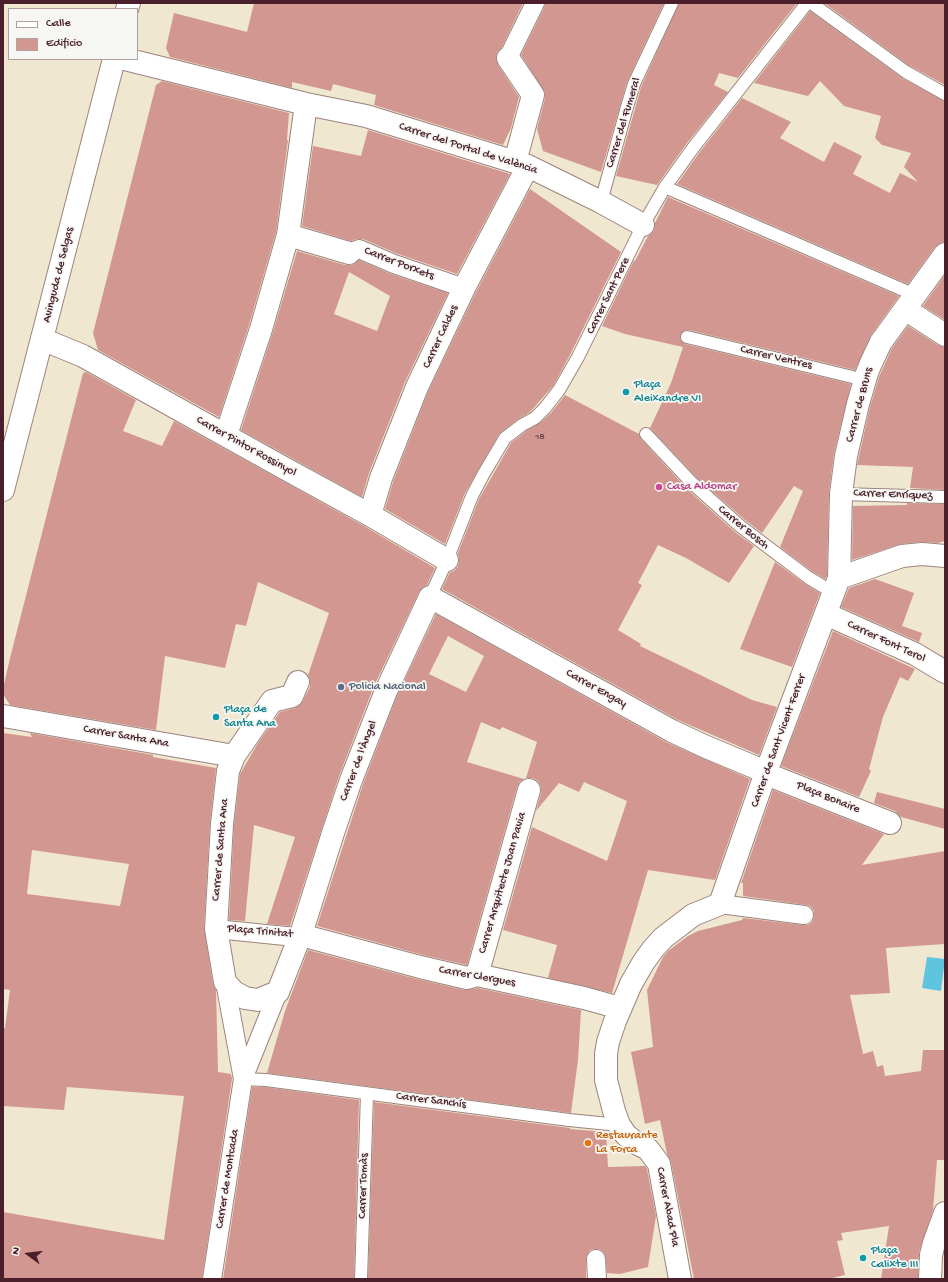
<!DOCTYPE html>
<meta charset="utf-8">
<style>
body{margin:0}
#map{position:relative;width:948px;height:1282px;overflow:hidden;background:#f0e7d0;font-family:"Gochi Hand",sans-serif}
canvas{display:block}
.frame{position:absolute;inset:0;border:4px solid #4a1f2b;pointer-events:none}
.legend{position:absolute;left:8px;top:8px;width:130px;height:52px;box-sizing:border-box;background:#f6f6f2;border:1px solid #b1a0a2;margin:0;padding:5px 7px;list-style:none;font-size:12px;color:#4a1f2b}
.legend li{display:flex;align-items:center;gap:8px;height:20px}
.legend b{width:20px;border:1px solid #b1a0a2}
.north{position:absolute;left:8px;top:1234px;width:40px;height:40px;-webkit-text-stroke:3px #f6f6f2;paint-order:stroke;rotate:285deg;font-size:11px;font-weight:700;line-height:16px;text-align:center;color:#4a1f2b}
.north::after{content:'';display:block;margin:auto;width:14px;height:18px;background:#4a1f2b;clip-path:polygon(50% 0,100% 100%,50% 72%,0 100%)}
</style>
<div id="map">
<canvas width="948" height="1282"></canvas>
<div class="frame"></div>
<ul class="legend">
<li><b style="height:5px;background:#fff"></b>Calle</li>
<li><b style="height:11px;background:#d29791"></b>Edificio</li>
</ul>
<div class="north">N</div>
</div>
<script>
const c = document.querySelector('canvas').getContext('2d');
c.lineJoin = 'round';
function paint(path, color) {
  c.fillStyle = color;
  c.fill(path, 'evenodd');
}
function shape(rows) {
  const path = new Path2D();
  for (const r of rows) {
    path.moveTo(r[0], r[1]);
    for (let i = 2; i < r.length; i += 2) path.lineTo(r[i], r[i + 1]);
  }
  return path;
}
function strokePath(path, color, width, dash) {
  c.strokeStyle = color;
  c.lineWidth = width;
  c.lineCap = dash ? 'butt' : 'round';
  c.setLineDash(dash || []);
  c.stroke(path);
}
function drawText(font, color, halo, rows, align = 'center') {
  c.font = font + ' "Gochi Hand",sans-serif';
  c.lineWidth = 3.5;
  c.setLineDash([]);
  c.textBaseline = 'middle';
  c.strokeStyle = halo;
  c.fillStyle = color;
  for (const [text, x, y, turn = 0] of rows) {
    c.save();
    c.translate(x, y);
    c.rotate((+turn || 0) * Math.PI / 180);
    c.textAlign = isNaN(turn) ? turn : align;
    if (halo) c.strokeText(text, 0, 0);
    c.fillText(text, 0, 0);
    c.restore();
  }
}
const water = shape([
 [927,957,945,959,941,991,922,988]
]);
const building = shape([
 [254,3,523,3,502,47,497,52,496,58,498,65,519,97,511,128,503,145,374,105,376,95,333,84,331,91,292,82,292,88,170,57,166,48,174,13,247,32],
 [545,3,664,3,627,82,601,172,543,151,537,129,545,98,545,93,521,55,544,8],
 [679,3,797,3,738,78,719,73,714,85,728,92,687,143,657,185,616,176,641,87],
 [824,3,945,3,945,85,910,66],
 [810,11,902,78,945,101,945,242,940,243,935,247,908,284,677,184,699,153,742,98,791,122,780,138,824,162,834,142,862,156,853,174,890,193,900,173,918,182,904,167,911,153,882,145,875,138,881,116,844,106,820,81,808,96,754,83],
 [162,81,289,113,287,140,288,140,276,232,249,325,219,417,98,350,93,333,156,85],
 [368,130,510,174,457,274,398,254,363,239,356,239,351,241,302,226,313,146,361,156],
 [530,189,621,252,571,353,553,386,530,412,518,419,499,434,465,493,445,544,385,509,393,482,428,392,475,294],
 [668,197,899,296,871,335,855,370,689,330,685,330,680,335,680,339,685,344,851,384,834,453,829,492,827,576,825,579,813,572,780,547,803,491,794,486,762,533,745,520,697,478,650,428,671,383,683,347,625,334,602,326,634,260,635,261,648,236,654,231,655,223],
 [297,251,345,265,352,265,359,260,391,274,448,293,405,382,369,473,362,497,241,430,273,332],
 [349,272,390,296,377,331,334,314],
 [945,275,945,320,923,306],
 [908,326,938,345,945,347,945,490,910,488,913,467,857,465,870,407,879,377,892,348],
 [86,372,136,400,123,431,162,446,174,421,364,526,435,568,427,585,423,587,419,592,374,686,339,776,290,926,267,924,295,837,254,825,245,921,229,920,234,825,240,774,258,743,280,712,295,708,300,705,303,701,310,687,310,680,308,675,329,613,258,582,246,626,236,624,225,668,165,656,156,730,10,705,3,694,3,689,10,658,83,373],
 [565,395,639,434,641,439,687,489,735,532,754,546,729,583,686,558,658,545,638,583,642,585,618,630,641,644,640,646,692,671,752,700,777,707,759,755,678,720,442,589,450,572,454,571,458,566,459,560,458,553,479,499,511,443,526,431,540,423,551,413],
 [907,503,945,504,945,541,938,543,921,542,901,544,852,560,853,506,907,505],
 [775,562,805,584,820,593,792,667,740,649],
 [875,579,914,593,902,626,922,633,919,642,841,607,849,588],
 [436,614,666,742,750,779,715,880,648,870,612,993,548,978,557,945,503,930,532,827,607,861,627,801,584,782,579,792,559,783,536,811,541,793,541,787,538,781,533,778,526,778,537,742,502,727,500,730,481,722,467,762,524,779,520,781,517,787,467,965,423,955,317,926,363,784,397,696],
 [448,636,484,656,466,692,429,674],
 [833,631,915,669,908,681,900,677,883,717,869,769,871,771,859,797,781,766],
 [3,733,32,737,30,733,153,755,153,757,216,768,210,823,204,928,213,984,216,990,218,1072,231,1074,232,1079,202,1279,3,1279,3,1212,164,1240,184,1096,67,1087,64,1110,3,1106,3,1028,5,1028,10,990,3,989],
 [32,850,129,864,120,906,27,894],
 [773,790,884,834,862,865,945,851,945,944,886,948,890,993,850,995,863,1054,873,1051,877,1067,883,1065,885,1076,921,1071,923,1050,945,1050,945,1160,937,1160,933,1210,919,1252,918,1279,881,1279,889,1226,841,1233,843,1240,837,1241,845,1275,828,1279,694,1279,671,1162,667,1154,660,1120,645,1124,631,1052,653,1047,647,990,663,957,668,951,688,936,698,931,742,920,743,918,803,925,808,925,812,922,814,917,814,911,810,906,806,905,743,896,743,883,741,883],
 [877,792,945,809,945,829,901,817,895,811,874,803],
 [308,950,417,979,464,990,478,988,581,1010,578,1060,571,1113,267,1073,285,1011],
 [252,1087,265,1087,359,1100,354,1279,223,1279],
 [374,1102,570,1128,570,1129,606,1132,608,1167,645,1166,647,1169,656,1216,648,1267,620,1274,607,1273,605,1254,601,1250,596,1249,590,1250,587,1255,586,1260,586,1279,368,1279]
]);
const service = shape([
 [811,3,906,72,945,94],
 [665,187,915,295],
 [601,202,627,107,634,84,672,3],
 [687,337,865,380],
 [646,434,692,483,740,526,809,578,834,593],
 [841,494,945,497],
 [430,597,447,560,472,496,483,475,505,438,522,425,535,418,545,408,559,390,578,357,643,225,665,187,693,148,807,3],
 [243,1079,266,1080,569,1120,619,1125],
 [361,1279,367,1094]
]);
const pedestrian = shape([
 [508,58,535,3],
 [349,253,359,249,394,264,464,288],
 [720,904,804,915],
 [216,929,295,937,302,931],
 [225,982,243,1079],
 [596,1259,597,1279],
 [212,1279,243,1079,278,992]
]);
const minor = shape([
 [508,58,533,95,515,162],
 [125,59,306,104,366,116,528,166,601,202,643,225],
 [288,235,349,253],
 [905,309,945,335],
 [42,339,83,356,284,468,370,515,447,560],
 [226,435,261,329,288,235,306,104],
 [370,515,381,478,417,387,464,288,528,166],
 [839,578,902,556,922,554,945,556],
 [826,614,915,654,945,672],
 [3,716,234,756,228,771,222,824,216,929,225,982,234,992,245,998,258,1000,278,992,302,931,333,833,351,780,386,691,430,597,672,731,704,746,766,772,774,777,890,823],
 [234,756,272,701,292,696,298,682],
 [312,938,420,967,467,978,477,975,584,998,620,1008],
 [477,975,529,790],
 [680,1279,659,1164,648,1149,636,1143,626,1135,619,1125,614,1111,606,1080,606,1054,608,1042,615,1021,631,984,643,963,653,949,663,938,693,915,720,904,766,772,839,578,841,494,846,456,858,404,867,373,871,363,881,342,945,254],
 [930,1279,931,1255,934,1243,945,1213]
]);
const tertiary = shape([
 [127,9,129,3],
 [3,490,114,59]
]);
const markers = [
 [626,392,4,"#0f9aa8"],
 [659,487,4,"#d1479c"],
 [341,687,4,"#5c6f8a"],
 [216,717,4,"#0f9aa8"],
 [588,1143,4,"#e8710a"],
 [863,1258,4,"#0f9aa8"]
];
const numberNames = [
 ["18",540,437]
];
const streetNames = [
 ["Carrer del Fumeral",624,123,-73],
 ["Carrer del Portal de València",468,149,18],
 ["Carrer Porxets",399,264,21],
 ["Avinguda de Selgas",59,275,-76],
 ["Carrer Sant Pere",609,296,-64],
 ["Carrer Caldes",441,337,-65],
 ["Carrer Ventres",776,358,13],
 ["Carrer de Bruns",860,405,-75],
 ["Carrer Pintor Rossinyol",246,447,29],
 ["Carrer Enríquez",893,495,2],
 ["Carrer Bosch",743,528,39],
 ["Carrer Font Terol",886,642,25],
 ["Carrer Engay",596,689,29],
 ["Carrer Santa Ana",126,737,10],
 ["Carrer de Sant Vicent Ferrer",779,741,-70],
 ["Carrer de l'Àngel",359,761,-69],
 ["Plaça Bonaire",828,798,22],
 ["Carrer de Santa Ana",221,850,-85],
 ["Carrer Arquitecte Joan Pavia",503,883,-74],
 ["Plaça Trinitat",260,932,5],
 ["Carrer Clergues",477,977,10],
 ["Carrer Sanchís",431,1101,7],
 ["Carrer de Montcada",228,1179,-81],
 ["Carrer Tomàs",364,1186,-88],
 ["Carrer Abad Pla",667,1207,79]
];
const cultureNames = [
 ["Plaça",634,385],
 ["Aleixandre VI",634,399],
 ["Plaça de",224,710],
 ["Santa Ana",224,724],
 ["Plaça",871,1251],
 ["Calixte III",871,1265]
];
const hotelNames = [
 ["Casa Aldomar",667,487]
];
const serviceNames = [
 ["Policia Nacional",349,687]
];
const foodNames = [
 ["Restaurante",596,1136],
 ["La Forca",596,1150]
];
paint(water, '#5fc4dd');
paint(building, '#d29791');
strokePath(service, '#9d837e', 14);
strokePath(pedestrian, '#9d837e', 20);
strokePath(minor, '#9d837e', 24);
strokePath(tertiary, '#9d837e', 24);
strokePath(service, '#fff', 12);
strokePath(pedestrian, '#fff', 18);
strokePath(minor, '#fff', 22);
strokePath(tertiary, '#fff', 22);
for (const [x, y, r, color] of markers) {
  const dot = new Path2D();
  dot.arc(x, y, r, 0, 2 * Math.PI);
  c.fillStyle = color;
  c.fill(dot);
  strokePath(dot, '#f6f6f2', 1.5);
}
drawText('10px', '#6c3d44', null, numberNames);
drawText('12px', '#4a1f2b', '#f6f6f2', streetNames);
drawText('12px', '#0d838f', '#f6f6f2', cultureNames, 'left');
drawText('12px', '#b23c85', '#f6f6f2', hotelNames, 'left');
drawText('12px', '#4e5e75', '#f6f6f2', serviceNames, 'left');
drawText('12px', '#c56008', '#f6f6f2', foodNames, 'left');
</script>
